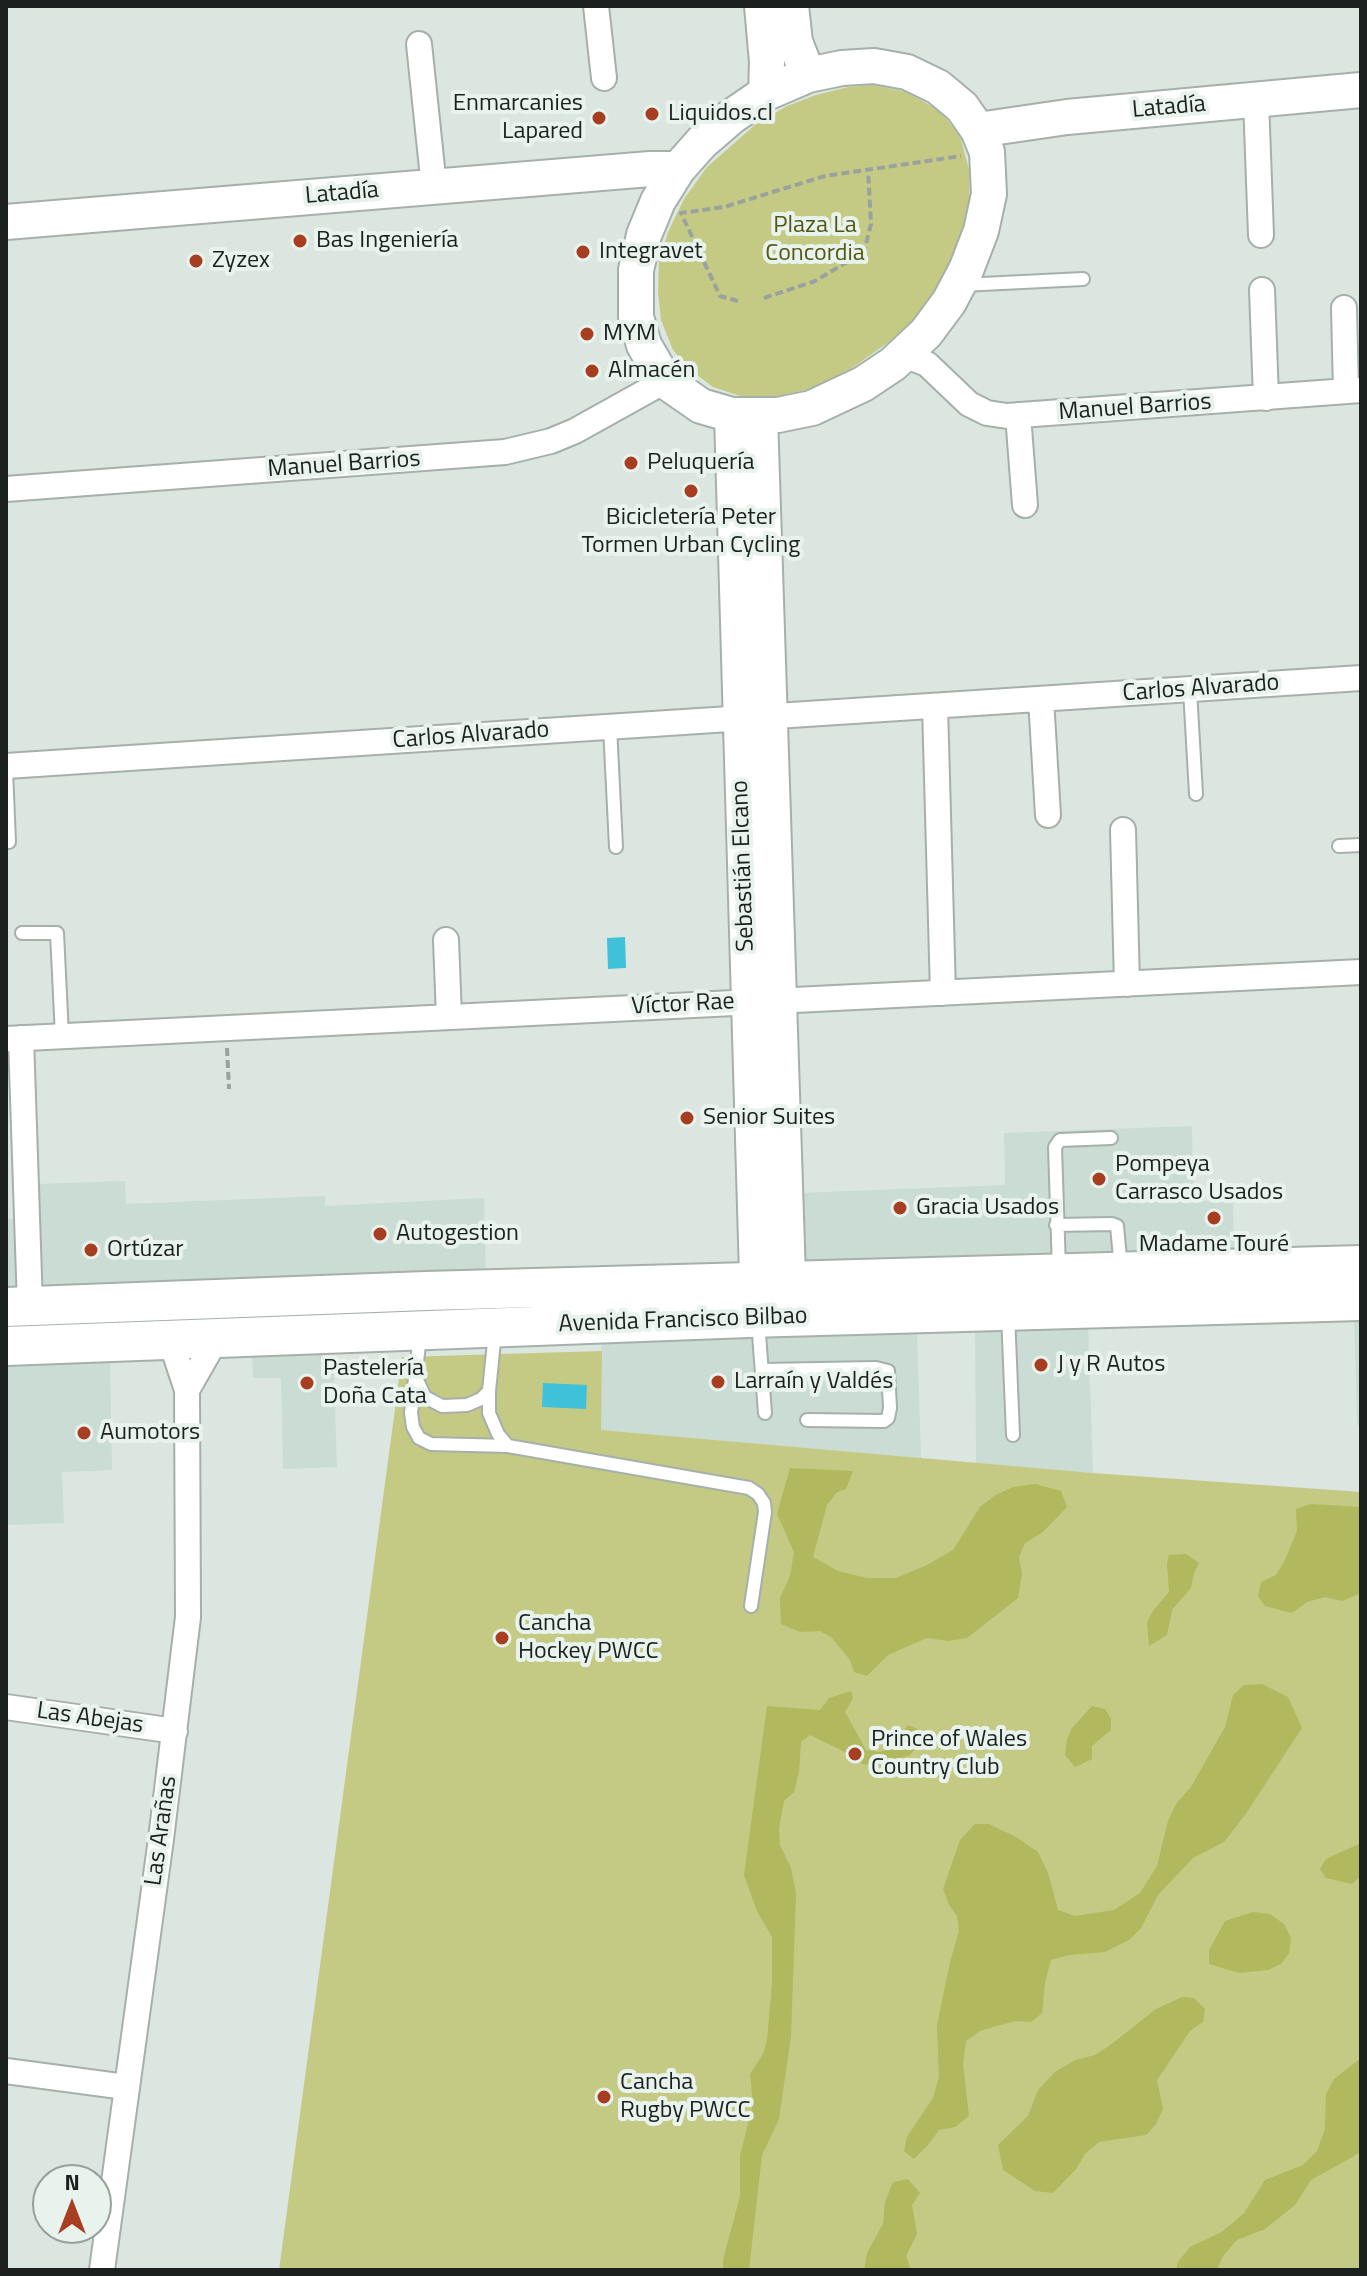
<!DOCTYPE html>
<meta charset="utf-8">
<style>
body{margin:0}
#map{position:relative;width:1367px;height:2276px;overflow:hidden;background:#dbe6e0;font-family:"Titillium Web",sans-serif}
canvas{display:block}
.frame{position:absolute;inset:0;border:8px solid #1c201e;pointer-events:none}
.north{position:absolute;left:32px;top:2164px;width:80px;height:80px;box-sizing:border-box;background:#e8f3ed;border:2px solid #969f9a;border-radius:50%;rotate:0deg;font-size:22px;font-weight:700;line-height:32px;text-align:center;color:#1c201e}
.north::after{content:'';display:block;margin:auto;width:28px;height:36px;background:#a73e21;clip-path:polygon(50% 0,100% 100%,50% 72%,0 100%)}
</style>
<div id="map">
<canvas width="1367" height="2276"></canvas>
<div class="frame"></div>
<div class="north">N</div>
</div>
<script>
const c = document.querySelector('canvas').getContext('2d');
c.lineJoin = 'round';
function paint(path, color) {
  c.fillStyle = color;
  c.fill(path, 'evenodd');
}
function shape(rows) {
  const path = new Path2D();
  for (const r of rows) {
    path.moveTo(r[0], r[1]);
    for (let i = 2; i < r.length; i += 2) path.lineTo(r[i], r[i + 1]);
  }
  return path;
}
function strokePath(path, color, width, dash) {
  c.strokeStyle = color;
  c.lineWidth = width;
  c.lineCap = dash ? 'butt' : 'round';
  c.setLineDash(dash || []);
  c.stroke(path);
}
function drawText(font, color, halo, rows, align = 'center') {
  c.font = font + ' "Titillium Web",sans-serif';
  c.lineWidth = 8;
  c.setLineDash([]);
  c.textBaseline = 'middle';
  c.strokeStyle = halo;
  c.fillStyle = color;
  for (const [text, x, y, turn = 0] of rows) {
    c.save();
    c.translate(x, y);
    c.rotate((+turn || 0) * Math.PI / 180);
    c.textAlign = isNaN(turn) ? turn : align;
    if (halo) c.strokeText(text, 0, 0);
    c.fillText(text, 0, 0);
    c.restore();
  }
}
const built = shape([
 [1192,1126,1193,1201,1233,1201,1234,1259,806,1264,800,1253,799,1193,1005,1185,1004,1133],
 [125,1181,126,1204,325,1196,325,1206,484,1198,486,1279,50,1291,44,1285,42,1276,38,1184],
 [6,1219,17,1219,18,1286,6,1293],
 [1354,1313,1361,1313,1361,1425,1357,1425],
 [1088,1323,1093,1473,976,1463,975,1326],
 [917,1329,921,1458,601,1430,601,1339],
 [333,1350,337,1467,283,1469,281,1378,253,1378,252,1352],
 [110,1357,112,1470,62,1472,64,1523,6,1525,6,1361]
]);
const green = shape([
 [873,85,907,92,940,111,960,136,970,173,968,223,954,262,935,295,903,332,852,368,814,388,774,397,740,396,713,387,689,369,673,350,661,320,658,293,659,262,668,232,684,199,707,167,756,124,787,106,816,95,848,87],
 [602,1351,601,1430,1093,1473,1361,1492,1361,2270,279,2270,402,1357]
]);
const forest = shape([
 [790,1468,853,1471,846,1489,837,1492,827,1505,813,1557,838,1571,867,1578,896,1578,927,1565,953,1550,980,1507,994,1496,1013,1487,1035,1484,1061,1491,1067,1507,1043,1532,1025,1543,1019,1557,1022,1574,1018,1598,967,1638,948,1641,927,1638,888,1655,867,1676,854,1672,850,1660,832,1638,820,1631,800,1632,781,1624,780,1598,790,1576,794,1552,777,1514],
 [1311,1504,1361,1507,1361,1590,1359,1594,1342,1601,1325,1597,1307,1602,1292,1613,1265,1606,1258,1596,1261,1582,1276,1575,1284,1562,1297,1531,1296,1509],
 [1186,1554,1199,1563,1194,1573,1191,1588,1172,1610,1167,1635,1149,1646,1147,1623,1152,1612,1169,1592,1167,1564,1169,1555],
 [1262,1684,1288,1697,1302,1728,1245,1815,1224,1842,1193,1858,1158,1895,1141,1928,1129,1940,1105,1952,1069,1955,1051,1960,1045,1982,1042,2013,1031,2022,1017,2021,1000,2025,980,2031,966,2041,963,2064,969,2116,955,2127,939,2130,928,2145,914,2159,904,2151,907,2137,933,2098,939,2077,937,2025,950,1962,959,1931,957,1916,949,1905,943,1889,960,1840,975,1824,989,1824,1016,1837,1038,1852,1048,1873,1058,1910,1075,1916,1114,1910,1140,1893,1157,1866,1168,1821,1176,1804,1191,1787,1225,1727,1233,1695,1244,1685],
 [851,1691,853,1698,845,1712,866,1750,879,1752,892,1748,908,1725,919,1730,922,1741,910,1755,874,1766,862,1764,854,1748,845,1752,810,1735,801,1742,799,1772,794,1792,784,1801,779,1828,780,1845,791,1868,796,1893,791,2036,779,2119,762,2155,749,2270,723,2270,723,2260,740,2196,740,2156,753,2103,750,2074,763,2054,767,2040,772,1984,772,1937,757,1911,744,1875,767,1706,820,1710,829,1698],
 [1092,1706,1105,1709,1111,1719,1111,1730,1092,1746,1092,1759,1075,1767,1065,1755,1067,1739,1072,1728],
 [1361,1843,1361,1876,1352,1884,1326,1878,1320,1869,1326,1859],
 [1253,1912,1270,1914,1284,1924,1291,1938,1289,1953,1281,1964,1268,1970,1239,1973,1209,1964,1209,1950,1225,1921],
 [1182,1997,1194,1998,1205,2009,1203,2022,1190,2031,1157,2080,1163,2109,1156,2124,1146,2135,1099,2142,1085,2154,1076,2169,1053,2193,1035,2191,1003,2170,998,2145,1028,2116,1038,2090,1055,2072,1075,2060,1095,2055,1109,2046,1156,2009],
 [1361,2058,1361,2152,1311,2180,1295,2205,1265,2229,1237,2240,1223,2256,1217,2270,1176,2270,1178,2262,1190,2247,1222,2232,1244,2213,1265,2180,1303,2165,1317,2151,1325,2129,1326,2094,1334,2079],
 [908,2179,920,2193,912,2205,917,2234,906,2256,911,2270,864,2270,867,2253,883,2224,885,2202,893,2182]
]);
const water = shape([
 [625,937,626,968,608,969,607,938],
 [543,1383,587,1385,586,1409,542,1407]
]);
const path = shape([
 [764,298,815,281,864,252,871,224,868,170],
 [738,301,720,296,681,213,724,207,825,176,961,156],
 [227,1048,229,1089]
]);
const lane = shape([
 [962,285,1083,279],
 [1190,690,1196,794],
 [610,727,616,847],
 [6,770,9,842],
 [1339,846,1361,845],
 [22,933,57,933,62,1036],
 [1056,1225,1112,1224,1117,1226,1121,1269],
 [1059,1270,1055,1147,1060,1140,1111,1138],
 [1008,1314,1013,1435],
 [758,1321,765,1413],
 [495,1332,489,1391,489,1413,498,1434,508,1446],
 [420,1336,411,1413,413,1427,419,1438,431,1444,508,1446,749,1488,758,1494,764,1503,765,1512,751,1606],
 [762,1370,876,1368,888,1371,890,1408,888,1418,884,1421,807,1420],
 [416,1378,425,1397,442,1406,467,1405,481,1399,489,1391]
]);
const street = shape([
 [596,6,604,78],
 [419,44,434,187],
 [1256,100,1261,235],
 [1262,290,1266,398],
 [1344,308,1346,391],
 [898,359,914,359,927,364,969,404,987,413,1007,416,1361,390],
 [1018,415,1025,505],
 [6,489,505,452,551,441,575,431,665,381],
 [1041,699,1048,815],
 [935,706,943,993],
 [6,766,1361,678],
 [1123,830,1127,984],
 [446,940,449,1017],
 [21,1038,30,1306],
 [6,1039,1361,972],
 [187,1390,211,1348,222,1339],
 [6,1707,175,1731],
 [6,2071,126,2087],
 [102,2270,161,1839,188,1617,187,1390,174,1351,174,1341]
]);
const secondary = shape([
 [762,6,767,62,766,93],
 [791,6,795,42,808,75],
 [874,66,907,72,938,87,962,107,978,130,987,152,989,194,981,231,966,270,949,302,926,333,893,364,863,384,812,408,778,415,732,415,701,406,665,381,644,345,636,317,636,270,644,235,658,201,678,169,702,142,731,117,766,93,808,75,842,68,874,66],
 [978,130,1067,117,1361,90],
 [6,222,650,169,678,169],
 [732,415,758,1310],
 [760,416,789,1308]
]);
const primary = shape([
 [6,1307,426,1291,1361,1265],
 [6,1346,748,1318,1361,1301]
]);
const markers = [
 [652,114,8,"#a73e21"],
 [599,118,8,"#a73e21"],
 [300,241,8,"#a73e21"],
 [583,252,8,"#a73e21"],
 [196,261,8,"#a73e21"],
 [587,334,8,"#a73e21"],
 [592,371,8,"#a73e21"],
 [631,463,8,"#a73e21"],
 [691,491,8,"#a73e21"],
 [687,1118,8,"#a73e21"],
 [1099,1179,8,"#a73e21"],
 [900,1208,8,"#a73e21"],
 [1214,1218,8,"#a73e21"],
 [380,1234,8,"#a73e21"],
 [91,1250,8,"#a73e21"],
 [1041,1365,8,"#a73e21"],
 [718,1382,8,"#a73e21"],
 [307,1383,8,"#a73e21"],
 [84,1433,8,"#a73e21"],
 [502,1638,8,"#a73e21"],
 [855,1754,8,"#a73e21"],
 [604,2097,8,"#a73e21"]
];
const poiNames = [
 ["Enmarcanies",583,104,"right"],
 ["Lapared",583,132,"right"],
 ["Liquidos.cl",668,114],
 ["Bas Ingeniería",316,241],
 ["Integravet",599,252],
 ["Zyzex",212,261],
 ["MYM",603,334],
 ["Almacén",608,371],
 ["Peluquería",647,463],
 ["Bicicletería Peter",691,518,"center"],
 ["Tormen Urban Cycling",691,546,"center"],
 ["Senior Suites",703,1118],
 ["Pompeya",1115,1165],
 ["Carrasco Usados",1115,1193],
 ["Gracia Usados",916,1208],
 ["Autogestion",396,1234],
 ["Madame Touré",1214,1245,"center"],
 ["Ortúzar",107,1250],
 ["J y R Autos",1057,1365],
 ["Pastelería",323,1369],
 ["Doña Cata",323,1397],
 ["Larraín y Valdés",734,1382],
 ["Aumotors",100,1433],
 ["Cancha",518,1624],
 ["Hockey PWCC",518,1652],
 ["Prince of Wales",871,1740],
 ["Country Club",871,1768],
 ["Cancha",620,2083],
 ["Rugby PWCC",620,2111]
];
const streetNames = [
 ["Latadía",1169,108,-5],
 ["Latadía",342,194,-5],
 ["Manuel Barrios",1135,408,-4],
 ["Manuel Barrios",344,465,-4],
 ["Carlos Alvarado",1201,689,-4],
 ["Carlos Alvarado",471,736,-4],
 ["Sebastián Elcano",744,866,-92],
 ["Víctor Rae",683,1005,-3],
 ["Avenida Francisco Bilbao",683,1321,-2],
 ["Las Abejas",90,1719,8],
 ["Las Arañas",162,1831,-82]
];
const parkNames = [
 ["Plaza La",815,226],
 ["Concordia",815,254]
];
paint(built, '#cadcd3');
paint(green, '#c4ca83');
paint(forest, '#b1b85d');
paint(water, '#40c1da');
strokePath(lane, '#a6b0aa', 16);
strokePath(street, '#a6b0aa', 28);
strokePath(secondary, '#a6b0aa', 38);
strokePath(primary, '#a6b0aa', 42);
strokePath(path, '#99a29d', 4, [8, 4]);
strokePath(lane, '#fff', 12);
strokePath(street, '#fff', 24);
strokePath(secondary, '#fff', 34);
strokePath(primary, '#fff', 38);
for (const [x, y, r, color] of markers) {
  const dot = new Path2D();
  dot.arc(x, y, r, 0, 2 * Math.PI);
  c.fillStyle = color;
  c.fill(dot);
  strokePath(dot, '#e8f3ed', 3);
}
drawText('24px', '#1c201e', '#e8f3ed', poiNames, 'left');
drawText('24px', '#1c201e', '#e8f3ed', streetNames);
drawText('24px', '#545714', '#e8f3ed', parkNames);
</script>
